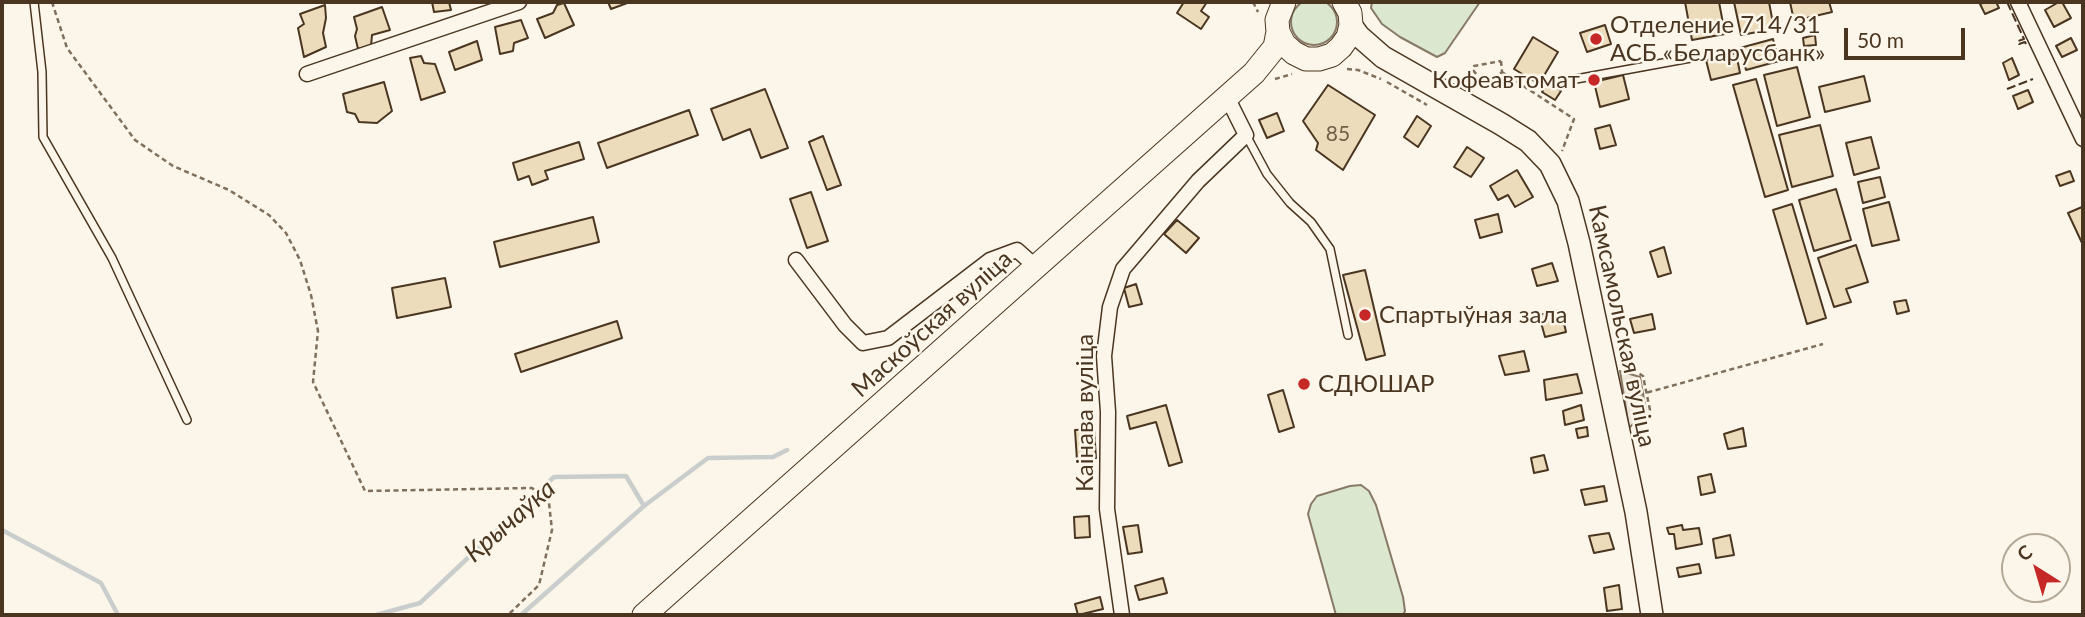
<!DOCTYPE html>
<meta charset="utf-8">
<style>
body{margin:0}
#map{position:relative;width:2085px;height:617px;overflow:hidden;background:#fbf6e9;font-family:Lato,sans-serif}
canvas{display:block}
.frame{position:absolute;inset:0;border:4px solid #4a3520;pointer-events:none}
.north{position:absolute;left:2001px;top:533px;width:70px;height:70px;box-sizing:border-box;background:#fbf6e9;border:2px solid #b4a999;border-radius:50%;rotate:323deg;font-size:19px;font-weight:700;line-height:28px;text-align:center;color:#4a3520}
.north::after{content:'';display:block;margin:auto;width:24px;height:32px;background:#c62828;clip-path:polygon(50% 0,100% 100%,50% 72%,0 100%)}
.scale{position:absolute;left:1844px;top:28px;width:121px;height:32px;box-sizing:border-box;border:4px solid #4a3520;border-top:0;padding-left:9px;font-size:21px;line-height:24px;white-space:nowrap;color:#4a3520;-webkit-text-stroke:5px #fbf6e9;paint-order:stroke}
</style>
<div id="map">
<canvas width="2085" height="617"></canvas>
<div class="frame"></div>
<div class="north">С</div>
<div class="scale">50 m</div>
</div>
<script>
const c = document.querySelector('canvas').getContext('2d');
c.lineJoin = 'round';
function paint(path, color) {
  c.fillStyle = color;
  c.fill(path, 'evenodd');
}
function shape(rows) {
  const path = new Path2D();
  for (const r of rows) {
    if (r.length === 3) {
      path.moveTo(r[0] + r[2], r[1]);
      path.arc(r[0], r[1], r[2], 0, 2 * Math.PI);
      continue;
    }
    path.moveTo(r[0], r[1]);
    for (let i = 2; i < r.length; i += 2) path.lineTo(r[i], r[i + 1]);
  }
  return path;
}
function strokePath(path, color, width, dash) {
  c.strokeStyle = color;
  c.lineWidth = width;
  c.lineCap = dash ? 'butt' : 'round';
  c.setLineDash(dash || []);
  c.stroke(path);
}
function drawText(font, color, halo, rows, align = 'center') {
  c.font = font + ' Lato,sans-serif';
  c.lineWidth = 5;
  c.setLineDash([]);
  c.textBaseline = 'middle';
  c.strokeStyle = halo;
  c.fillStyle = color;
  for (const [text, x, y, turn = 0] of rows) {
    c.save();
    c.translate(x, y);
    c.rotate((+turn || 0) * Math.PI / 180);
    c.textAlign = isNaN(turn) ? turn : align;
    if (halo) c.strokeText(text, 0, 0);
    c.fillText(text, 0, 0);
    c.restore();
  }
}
const green = shape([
 [1314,22,23],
 [1372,2,1480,2,1445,53,1437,57,1400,37,1382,24,1371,8,1372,2],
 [1361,485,1369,491,1376,505,1403,597,1405,611,1403,615,1336,615,1308,514,1311,504,1317,496,1350,486,1361,485]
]);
const parking = shape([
 [1620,371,1640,377,1646,411,1629,428,1620,371]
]);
const stream = shape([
 [2,530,101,583,118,615],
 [376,615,420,603,554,477,626,476,644,506],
 [521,615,644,506,708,458,773,457,787,450]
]);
const building = shape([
 [432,2,449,2,451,10,434,12,432,2],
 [608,2,630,2,611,9,608,2],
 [1184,2,1207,2,1201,11,1209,17,1201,29,1177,13,1184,2],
 [1685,2,1719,2,1725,34,1692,40,1685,2],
 [1734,2,1769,2,1774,29,1741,35,1734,2],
 [1790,2,1829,2,1832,12,1794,21,1790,2],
 [1985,2,1996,2,1999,8,1985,14,1980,4,1985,2],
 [2059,2,2062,2,2071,18,2054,27,2045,10,2059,2],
 [564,3,574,25,545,38,537,19,553,13,557,5,564,3],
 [325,5,326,18,323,33,326,47,304,57,298,28,304,24,300,14,325,5],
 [382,7,390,30,372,35,371,46,358,49,355,36,357,29,354,17,382,7],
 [521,20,528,38,514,43,513,51,500,54,495,27,521,20],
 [1605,25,1611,44,1587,52,1580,33,1605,25],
 [1815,35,1816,45,1804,46,1803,38,1815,35],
 [1533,37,1558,52,1539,84,1514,69,1533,37],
 [2071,38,2077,50,2062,57,2056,46,2071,38],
 [1773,39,1779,61,1746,70,1740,48,1773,39],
 [477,41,482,60,455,70,449,52,477,41],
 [1736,53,1740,73,1711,80,1706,60,1736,53],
 [421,56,424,63,435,64,445,92,421,100,410,58,421,56],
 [2012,58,2019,75,2009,80,2003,63,2012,58],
 [1797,67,1810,117,1777,126,1764,75,1797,67],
 [1623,75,1629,99,1600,107,1594,82,1623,75],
 [1864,76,1870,101,1825,112,1819,87,1864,76],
 [1756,79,1788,190,1765,197,1733,85,1756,79],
 [384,82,392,111,377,123,359,122,355,114,347,112,343,94,384,82],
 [1548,82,1561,91,1555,100,1542,92,1548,82],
 [1328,85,1375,115,1343,170,1316,150,1318,143,1303,121,1328,85],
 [765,89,788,148,761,158,750,129,723,140,711,109,765,89],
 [2028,90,2033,102,2018,109,2013,96,2028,90],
 [689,110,698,135,607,168,598,143,689,110],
 [1277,113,1284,131,1267,138,1259,120,1277,113],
 [1417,116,1431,126,1418,147,1404,137,1417,116],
 [1610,125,1616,145,1600,149,1595,129,1610,125],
 [1820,125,1833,176,1792,187,1779,135,1820,125],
 [823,136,841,185,827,190,809,142,823,136],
 [1871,137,1879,168,1854,175,1846,143,1871,137],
 [579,142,584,159,545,171,548,179,532,185,529,176,518,180,513,163,579,142],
 [1467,147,1484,158,1471,177,1454,167,1467,147],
 [1517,170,1533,197,1515,207,1508,195,1498,200,1490,186,1517,170],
 [2070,171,2074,181,2060,186,2056,176,2070,171],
 [1880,177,1885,197,1863,203,1858,182,1880,177],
 [1836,189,1851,240,1814,251,1799,200,1836,189],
 [811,192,828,241,807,248,790,199,811,192],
 [1889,202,1899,240,1872,246,1863,209,1889,202],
 [1792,204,1826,318,1807,324,1773,210,1792,204],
 [2082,207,2083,242,2082,243,2068,213,2082,207],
 [1498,214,1502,232,1480,238,1475,220,1498,214],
 [593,217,599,242,500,267,494,242,593,217],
 [1177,220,1199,238,1186,253,1164,234,1177,220],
 [1856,245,1868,282,1846,289,1851,302,1834,307,1818,258,1856,245],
 [1664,247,1671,273,1658,277,1650,252,1664,247],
 [1552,263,1558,281,1537,286,1532,269,1552,263],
 [1365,270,1385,355,1366,360,1343,275,1365,270],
 [445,278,451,307,397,318,392,288,445,278],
 [1136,284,1142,304,1129,307,1124,288,1136,284],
 [1906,300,1909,311,1897,314,1894,302,1906,300],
 [1561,310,1566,332,1545,337,1539,315,1561,310],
 [1652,314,1655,329,1634,333,1630,319,1652,314],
 [617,321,622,338,521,372,515,354,617,321],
 [1524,351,1529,371,1505,375,1499,356,1524,351],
 [1577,374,1582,393,1546,400,1544,380,1577,374],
 [1283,390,1294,427,1279,432,1268,395,1283,390],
 [1166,405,1182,462,1169,466,1156,422,1130,429,1127,416,1166,405],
 [1581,405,1584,420,1565,425,1563,411,1581,405],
 [1587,427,1588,436,1578,438,1576,429,1587,427],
 [1743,428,1746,446,1728,449,1724,434,1743,428],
 [1094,429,1096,458,1077,460,1075,430,1094,429],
 [1544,455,1548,470,1534,473,1531,458,1544,455],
 [1711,474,1715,492,1701,495,1698,477,1711,474],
 [1604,486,1607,501,1585,505,1581,490,1604,486],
 [1089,516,1090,537,1075,538,1074,517,1089,516],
 [1138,525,1142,552,1128,554,1123,527,1138,525],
 [1682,525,1683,530,1699,528,1702,544,1676,549,1674,534,1669,534,1667,528,1682,525],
 [1609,533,1614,549,1594,553,1589,536,1609,533],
 [1730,535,1734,555,1716,558,1713,539,1730,535],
 [1699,564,1701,573,1679,577,1677,568,1699,564],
 [1163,578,1167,593,1139,600,1135,586,1163,578],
 [1619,585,1622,609,1607,611,1604,588,1619,585],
 [1100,597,1103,609,1078,615,1075,604,1100,597]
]);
const path = shape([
 [52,2,67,48,135,140,173,166,229,190,269,215,286,233,300,260,311,295,318,331,313,382,365,491,532,488,549,503,552,530,539,585,508,615],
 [1253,2,1258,12],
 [1501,61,1502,72,1493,80,1480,79,1473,70,1474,66,1501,61],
 [1347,69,1358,70,1381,79],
 [1502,72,1574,119,1562,151],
 [1275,79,1292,74],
 [1387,82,1427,105],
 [1526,88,1530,79],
 [1625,365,1643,376,1650,410,1635,426],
 [1631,397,1823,344]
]);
const service = shape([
 [34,2,42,72,43,137,112,258,187,420],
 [1576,79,1696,57],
 [1246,135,1267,174,1290,203,1311,222,1330,249,1348,335]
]);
const minor = shape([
 [2018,2,2083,139],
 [307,74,519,2],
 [796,260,845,325,863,343,888,338,990,260,1017,250,1036,267],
 [1122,615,1107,509,1108,412,1104,356,1110,307,1123,269,1198,181,1246,135,1227,97]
]);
const secondary = shape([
 [1351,25,1359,36,1383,57,1501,124,1528,141,1550,164,1568,201,1579,243,1636,512,1652,615]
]);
const primary = shape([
 [1284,2,1277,20,1278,32,1284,44,1294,53,1306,59,1319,59,1332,55,1341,47,1348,37,1351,25,1350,13,1344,2],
 [644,615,1254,73,1275,47,1278,32]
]);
const fence = shape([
 [2007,2,2024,39,2018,41,2019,44,2025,42,2026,44],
 [2007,89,2033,79]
]);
const markers = [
 [1596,39,7,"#c62828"],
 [1594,80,7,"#c62828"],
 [1365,315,7,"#c62828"],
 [1304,384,7,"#c62828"]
];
const numberNames = [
 ["85",1338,134]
];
const poiNames = [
 ["Отделение 714/31",1610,25],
 ["АСБ «Беларусбанк»",1610,53],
 ["Кофеавтомат",1580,80,"right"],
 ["Спартыўная зала",1379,315],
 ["СДЮШАР",1318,384]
];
const streetNames = [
 ["Маскоўская вуліца",932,324,-42],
 ["Камсамольская вуліца",1622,326,78],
 ["Каінава вуліца",1085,413,-90]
];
const waterNames = [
 ["Крычаўка",510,521,-41]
];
paint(green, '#dce7d0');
strokePath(green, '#887966', 2);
paint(parking, '#ede7d9');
strokePath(parking, '#887966', 2);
strokePath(stream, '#c9cecd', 4.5);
paint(building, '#ecdcbc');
strokePath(building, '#4a3520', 2);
strokePath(service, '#4a3520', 10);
strokePath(minor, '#4a3520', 17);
strokePath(secondary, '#4a3520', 24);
strokePath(primary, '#4a3520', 25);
strokePath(path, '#7f6f5c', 2.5, [5, 3.5]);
strokePath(service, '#fbf6e9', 7);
strokePath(minor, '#fbf6e9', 14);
strokePath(secondary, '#fbf6e9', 21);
strokePath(primary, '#fbf6e9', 23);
strokePath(fence, '#4a3520', 2, [9, 3.5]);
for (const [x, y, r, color] of markers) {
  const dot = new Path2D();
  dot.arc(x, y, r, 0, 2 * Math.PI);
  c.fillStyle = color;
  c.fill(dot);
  strokePath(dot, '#fbf6e9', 2.5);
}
drawText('21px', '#725f47', null, numberNames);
drawText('24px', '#4a3520', '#fbf6e9', poiNames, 'left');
drawText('24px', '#4a3520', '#fbf6e9', streetNames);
drawText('italic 26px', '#4a3520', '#fbf6e9', waterNames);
</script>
